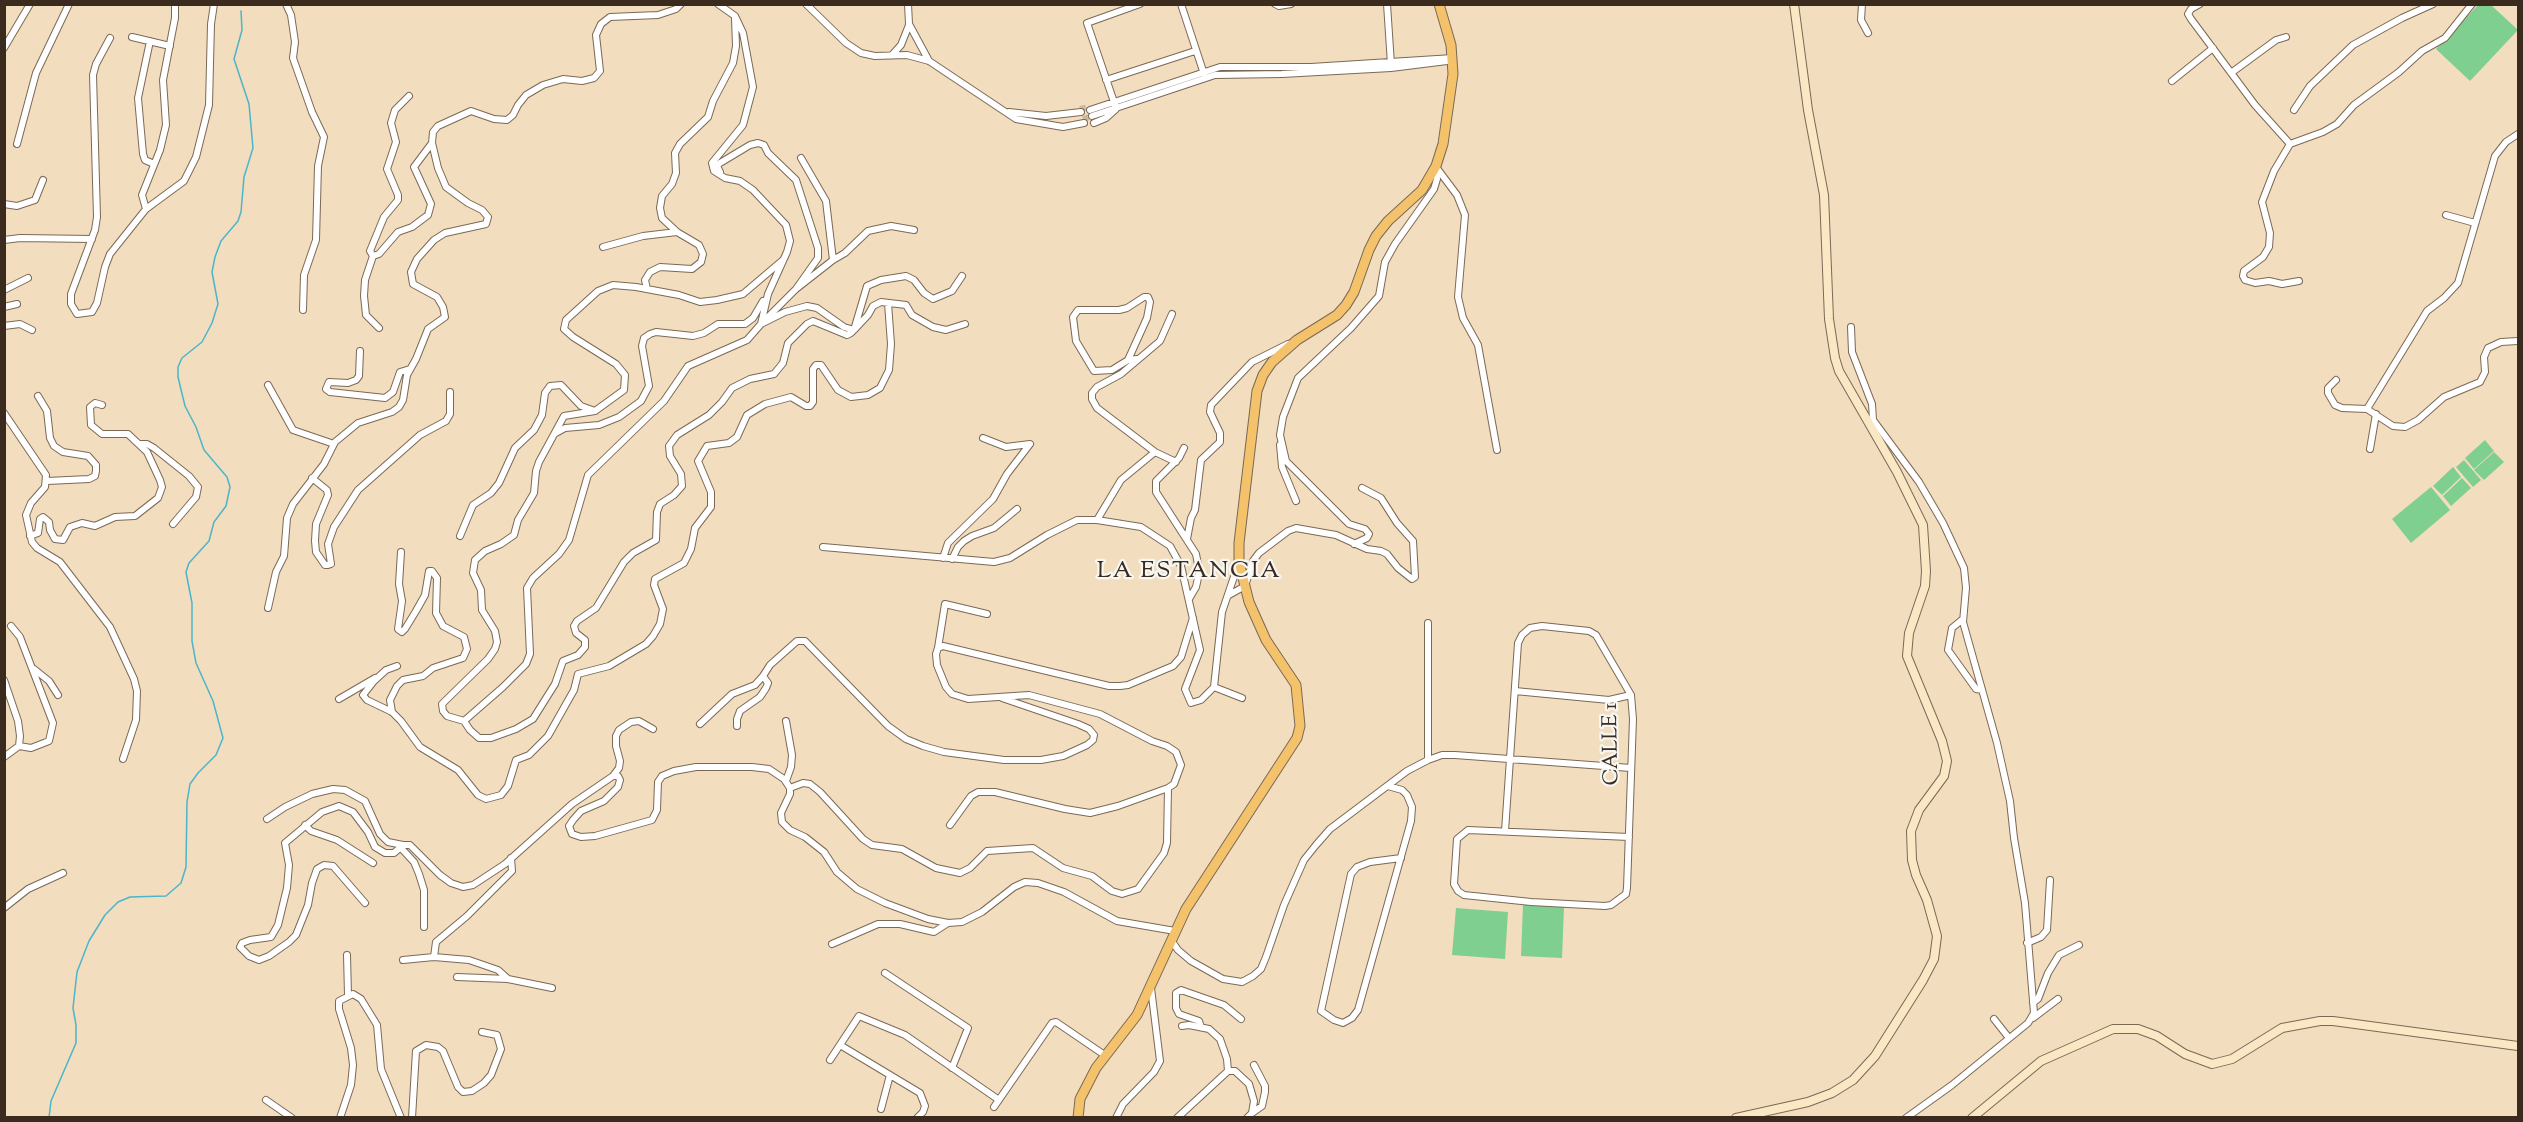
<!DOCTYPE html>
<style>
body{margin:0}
#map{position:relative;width:2523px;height:1122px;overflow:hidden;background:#f3ddbf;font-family:"Sorts Mill Goudy",serif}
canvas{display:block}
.frame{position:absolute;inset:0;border:6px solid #3b2a1e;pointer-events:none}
</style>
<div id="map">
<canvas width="2523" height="1122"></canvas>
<div class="frame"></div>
</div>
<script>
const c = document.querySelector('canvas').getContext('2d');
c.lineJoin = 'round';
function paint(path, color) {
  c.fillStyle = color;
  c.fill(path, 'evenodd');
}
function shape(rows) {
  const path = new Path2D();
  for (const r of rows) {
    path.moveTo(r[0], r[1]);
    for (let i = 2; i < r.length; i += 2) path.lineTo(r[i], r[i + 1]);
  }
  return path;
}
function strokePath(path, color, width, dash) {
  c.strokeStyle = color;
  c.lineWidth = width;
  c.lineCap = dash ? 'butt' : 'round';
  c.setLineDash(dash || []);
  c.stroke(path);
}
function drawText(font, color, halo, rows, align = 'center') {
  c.font = font + ' "Sorts Mill Goudy",serif';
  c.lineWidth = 4.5;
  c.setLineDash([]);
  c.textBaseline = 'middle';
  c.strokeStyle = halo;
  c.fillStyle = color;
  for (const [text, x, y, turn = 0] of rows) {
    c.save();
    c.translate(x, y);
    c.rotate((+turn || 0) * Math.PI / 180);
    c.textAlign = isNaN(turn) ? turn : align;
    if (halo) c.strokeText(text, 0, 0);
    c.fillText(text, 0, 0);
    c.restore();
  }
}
const green = shape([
 [2478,5,2491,5,2518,30,2470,81,2436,49],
 [2485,440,2494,451,2474,469,2465,458],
 [2494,452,2504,462,2484,480,2474,470],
 [2464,460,2481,480,2473,487,2456,467],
 [2453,467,2461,477,2442,495,2433,486],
 [2462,478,2471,488,2451,506,2443,496],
 [2431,487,2450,510,2411,543,2392,519],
 [1523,905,1564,907,1562,958,1521,956],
 [1456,908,1508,912,1505,959,1452,955]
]);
const stream = shape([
 [49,1118,51,1101,76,1043,76,1025,73,1008,77,972,89,941,105,915,118,902,130,897,166,896,181,883,186,867,187,802,190,784,198,773,216,755,223,738,213,701,196,663,192,641,192,603,186,572,189,563,209,541,214,522,226,506,230,487,227,477,204,450,196,427,185,406,178,377,178,367,182,358,202,342,212,323,218,304,212,272,215,257,221,241,238,221,241,212,244,177,253,148,249,104,234,59,242,30,241,11]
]);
const minorTunnel = shape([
 [1080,109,1089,107],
 [1083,119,1092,116]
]);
const minor = shape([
 [286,4,291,15,295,42,293,58,312,112,324,137,318,166,316,240,304,275,303,310],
 [806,4,846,43,861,53,875,56,907,55,929,61,1016,119,1063,127,1084,123],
 [908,4,909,24,929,61],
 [1181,4,1204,74],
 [1275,4,1279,6,1291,4],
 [1387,4,1391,64],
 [1862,4,1861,20,1868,33],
 [2200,4,2191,9,2188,14,2191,19,2255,105,2290,144],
 [132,37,170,46],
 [110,38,96,64,93,75,97,217,95,230,71,294,71,304,77,314,92,312,97,303,105,267,110,254,146,209,184,181,196,157,209,105,211,24,214,4],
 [150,41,138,98,143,154,145,160,154,164],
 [4,48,30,4],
 [892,55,901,45,909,25],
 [2231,73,2276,40,2286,37],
 [1106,80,1195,51],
 [2172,81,2213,48],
 [409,96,395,110,391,123,396,142,387,169,398,195,398,200,384,217,370,251,373,256,379,254,398,232,412,227,428,215,431,204,414,167,432,143],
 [1115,105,1087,23,1140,4],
 [1090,110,1220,67,1311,67,1453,58],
 [2294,110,2310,86,2353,45,2402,18,2433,4],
 [1009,112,1046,116,1081,112],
 [1092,116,1215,75,1282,74,1391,68,1447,61,1452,58],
 [1094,123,1106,118,1116,109],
 [17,144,36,73,69,4],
 [2290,144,2323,132,2337,124,2354,105,2399,72,2422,51,2445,38,2472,4],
 [2290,144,2274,171,2262,202,2270,233,2269,247,2263,257,2244,271,2243,276,2245,280,2255,283,2269,281,2282,284,2299,281],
 [801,158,826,201,833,260],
 [1436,167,1457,195,1465,215,1458,297,1463,318,1478,345,1497,450],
 [720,172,717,166,720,163,750,145,758,143,764,145,768,153,796,180,818,248,818,258,796,289],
 [4,204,17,206,35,200,43,180],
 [146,209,142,195,160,150,166,125,163,80,175,18,175,4],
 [2446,215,2475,223],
 [4,240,20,238,92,239],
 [603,247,643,236,677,232],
 [373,256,365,280,364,296,366,315,379,328],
 [647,289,645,280,650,272,660,267,692,269,701,262,703,254,699,245,677,232,662,218,660,208,662,196,672,184,676,173,675,153,680,144,708,117,713,101,733,63,736,46,735,19],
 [4,290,28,278],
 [4,307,17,304],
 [1172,314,1160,341,1121,374,1097,387,1092,393,1092,399,1097,408,1155,452,1176,462],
 [763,322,796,289,833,260,845,253,868,231,891,226,914,230],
 [761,324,785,312,807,306,817,308,844,327,854,330,868,315,873,306,881,302,906,305,912,315,933,327,946,330,965,324],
 [4,326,20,324,32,330],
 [1851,327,1852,352,1872,404,1873,420,1870,423],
 [360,351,359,376,356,380,348,383,329,382,326,389,330,392,385,398,393,392,400,372,410,369],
 [1128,360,1147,318,1150,302,1148,297,1144,297,1127,308,1119,310,1078,310,1073,317,1076,341,1094,371,1112,370,1128,360,1137,359],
 [2336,380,2328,388,2328,393,2335,405,2342,408,2367,409,2393,426,2405,427,2418,420,2444,397,2480,382,2485,372,2484,357,2488,348,2501,342,2518,341],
 [268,385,293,430,334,444],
 [38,396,47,411,50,438,54,446,63,452,88,456,96,465,96,471,95,476,89,479,47,481],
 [2367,409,2427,311,2444,298,2458,283,2495,156,2506,142,2518,134],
 [595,411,564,416,539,462,536,471,534,493,518,520,514,535,501,544,485,551,475,560,473,573,481,590,482,610,495,631,497,642,495,649,488,659,442,704,443,711,447,716,464,721,503,687,526,664,530,654,527,588,533,578,559,554,569,540,588,475,664,401,688,366,747,340,761,324,768,294,787,252,790,241,786,225,753,190,740,181,725,178,714,171,712,163,743,125,753,87,743,33,735,16,718,4],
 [4,413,46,475,45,487,31,503,26,515,32,542,37,548,60,562,110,627,134,679,137,691,136,720,123,759],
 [1873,420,1919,482,1943,523,1964,568,1966,588,1963,622,1997,743,2010,801,2014,838,2025,903,2034,1013,2028,1023,1952,1085,1906,1118],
 [556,433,565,428,599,425,619,417,641,401,649,386,642,346,644,338,650,334,656,332,693,336,704,333,718,324,745,324,753,318,763,301],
 [141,444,147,444,154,448,189,476,198,487,196,497,173,524],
 [1280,445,1282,467,1296,501],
 [1184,448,1179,458,1156,481,1156,492,1196,554,1199,570,1198,578,1196,587,1189,599],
 [2370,449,2376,414],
 [312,478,327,490,328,495,316,524,315,541,316,552,325,565,328,565,331,564,328,544,334,527,358,490,420,435,446,421,450,414,450,392],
 [1097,520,1121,480,1155,452],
 [30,536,38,533,40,519,43,517,49,522,50,530,55,539,63,540,70,527,82,523,95,526,115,517,135,516,158,498,162,487,160,480,147,452,128,434,102,434,91,425,90,407,95,403,102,405],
 [460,536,473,505,491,493,499,483,515,448,534,430,542,415,545,393,550,386,561,385,581,406,595,411,624,390,625,375,616,364,573,337,564,329,566,320,598,291,613,285,636,287,679,295,700,302,717,300,743,294,783,260],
 [1187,539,1191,518,1195,510,1201,460,1220,442,1220,433,1210,412,1211,405,1252,362,1288,344],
 [1354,544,1367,538,1369,534,1365,529,1349,524,1286,461,1280,435,1283,417,1298,378,1351,328,1379,296,1385,262,1395,244,1434,189,1437,179,1436,167],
 [823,547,994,562,1010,558,1047,535,1077,520,1097,520,1141,527,1170,546,1181,566,1200,650,1185,689,1191,703,1201,700,1214,687,1222,612,1238,565],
 [943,558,948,543,993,499,1007,474,1030,444,1006,447,983,438],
 [952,559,958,547,964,541,972,536,994,528,1017,509],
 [1229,595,1245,586,1253,561,1259,553,1288,531,1296,528,1336,535,1367,549,1381,551,1387,554,1398,568,1412,579,1415,577,1413,541,1397,523,1381,498,1362,488],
 [268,608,276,572,284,556,287,518,293,504,324,464,335,442,358,423,392,412,399,407,403,400,407,375,416,359,428,329,445,317,443,307,437,297,413,284,411,272,417,259,434,240,445,233,486,224,488,217,482,210,468,203,446,187,438,168,432,143,433,132,438,126,471,111,494,119,507,120,513,115,518,105,526,95,543,85,563,79,582,81,594,78,600,71,596,35,601,24,610,17,658,15,676,9,681,4],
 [1963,619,1952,628,1948,650,1976,689,1982,690],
 [1428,623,1428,760],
 [11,626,20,637,53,723,49,741,31,748,19,746],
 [938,648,945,604,987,614],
 [397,666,386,670,374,681,363,695,367,700,392,712,401,721,420,747,458,770,478,795,486,799,501,795,508,786,516,760,529,755,548,736,574,690,578,674,609,666,646,644,653,636,660,624,663,609,654,585,655,579,684,563,691,549,695,528,711,507,711,492,698,461,707,446,729,443,737,437,747,415,765,404,791,397,806,406,810,406,813,402,813,369,816,365,821,365,838,390,851,397,868,395,880,388,889,370,891,344,888,303],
 [34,669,49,681,58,695],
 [4,680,18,721,20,736,19,746,4,757],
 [1214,687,1242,698],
 [1515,691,1609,700,1631,695],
 [339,699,375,678],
 [392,712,390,700,397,686,403,680,423,676,433,668,463,658,467,649,464,637,443,626,436,613,437,578,432,571,429,571,425,595,416,611,405,629,402,632,398,629,402,601,399,584,401,552],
 [464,721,470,730,479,738,491,738,516,729,533,719,555,684,563,661,578,655,585,647,585,640,576,633,574,626,577,621,596,608,624,562,633,553,656,540,657,512,660,504,674,495,682,486,681,474,670,456,669,446,677,435,709,415,722,402,732,388,750,379,774,374,783,363,788,343,807,324,813,321,847,335,851,333,854,330,867,286,881,280,906,276,914,280,924,293,933,299,952,291,962,276],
 [700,724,732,694,755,685,763,676],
 [737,726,737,719,740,711,760,697,766,688,768,683,763,676,770,665,797,641,805,641,888,726,906,739,923,746,944,752,1004,760,1041,760,1063,756,1087,745,1093,740,1094,735,1089,729,1078,724,1002,698],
 [613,776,619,768,620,761,616,746,616,736,619,730,631,722,639,721,653,729],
 [786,781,791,767,792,755,786,721],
 [1388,786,1402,790,1407,795,1412,807,1411,821,1358,1010,1352,1018,1343,1023,1334,1020,1321,1011,1351,874,1357,867,1370,862,1401,858],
 [790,788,803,783,810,784,820,792,863,839,872,845,902,849,936,868,960,873,970,868,987,851,1033,848,1063,868,1092,876,1112,891,1122,894,1138,889,1164,853,1167,843,1168,788],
 [267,819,285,807,312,794,333,789,345,790,365,801,380,834,388,842,403,845],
 [305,825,311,831,337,840,373,863],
 [950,825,971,796,978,792,995,792,1065,809,1090,813,1118,806,1168,788,1174,784,1181,765,1176,752,1167,746,1152,741,1100,714,1029,695,968,699,952,694,946,687,937,665,936,654,938,648,943,646,1109,686,1120,686,1128,685,1173,666,1181,657,1193,618],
 [1505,831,1518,643,1522,635,1530,628,1542,626,1589,631,1596,635,1631,695,1633,719,1627,888,1626,894,1611,905,1605,906,1531,902,1464,895,1458,891,1454,884,1457,839,1468,830,1629,837],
 [401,848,414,862,419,874,424,890,424,927],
 [365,903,333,866,324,865,317,869,312,883,308,905,296,935,289,942,269,956,259,960,249,956,240,947,242,943,250,940,271,937,278,925,287,888,289,865,285,843,322,812,339,806,353,812,368,832,375,847,385,853,394,853,403,845,410,845,440,875,451,883,463,887,473,885,505,864,572,804,613,776,618,776,620,780,618,787,604,801,581,811,573,820,569,826,572,834,581,837,595,836,652,820,657,810,658,782,662,776,674,771,696,767,752,767,769,769,784,779,790,788,790,794,781,813,782,822,790,830,805,837,824,852,837,872,857,889,885,903,928,919,948,923,962,922,982,912,1014,887,1025,882,1038,883,1064,892,1117,921,1175,931],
 [4,908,28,889,63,873],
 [1171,940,1178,950,1191,961,1223,979,1242,982,1253,976,1261,969,1266,957,1284,905,1304,860,1316,845,1330,829,1407,771,1428,760,1442,755,1455,755,1631,768],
 [2027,943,2041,937,2047,930,2050,880],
 [832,944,878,924,900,924,934,932,948,923],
 [347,955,348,995],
 [434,957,436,942,467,916,512,871,511,858],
 [403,960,434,957,469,960,498,970,508,979],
 [885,973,968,1028,952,1068],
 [457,977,508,979,552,988],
 [2033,1003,2038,999,2048,973,2059,955,2079,945],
 [2033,1018,2058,999],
 [1994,1019,2009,1038],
 [1182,1026,1189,1025,1209,1029,1220,1039,1227,1059,1228,1071],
 [1201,1027,1199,1021,1179,1014,1176,1008,1176,993,1181,990,1224,1005,1241,1019],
 [840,1045,920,1093,925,1106,923,1112,917,1118],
 [830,1060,859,1016,905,1035,999,1100],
 [266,1100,292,1118],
 [994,1107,1052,1023,1056,1022,1106,1056],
 [881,1109,890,1075],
 [1252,1113,1262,1106,1265,1092,1265,1086,1254,1065],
 [340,1118,351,1085,353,1065,351,1048,339,1009,339,1001,353,994,361,999,377,1025,381,1069,401,1118],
 [412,1118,416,1051,426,1045,438,1047,443,1051,458,1087,463,1092,472,1091,484,1083,491,1075,501,1049,497,1035,482,1032],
 [1116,1118,1123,1104,1154,1072,1160,1061,1151,988],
 [1177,1118,1228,1071,1235,1071,1249,1084,1254,1101,1252,1113,1247,1118]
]);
const secondary = shape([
 [1736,1118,1808,1102,1832,1093,1853,1080,1875,1056,1923,980,1934,959,1937,936,1927,900,1916,875,1912,860,1911,831,1919,810,1944,776,1947,761,1942,741,1907,656,1909,633,1925,586,1926,571,1923,525,1897,472,1839,371,1835,358,1829,319,1824,195,1808,110,1794,4],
 [1972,1118,2041,1061,2113,1029,2138,1029,2157,1036,2185,1054,2212,1064,2232,1059,2282,1028,2320,1021,2333,1021,2518,1046]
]);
const primary = shape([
 [1078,1118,1080,1099,1096,1068,1137,1015,1186,909,1297,738,1300,726,1296,685,1266,640,1249,602,1239,562,1239,543,1257,391,1263,375,1272,362,1297,340,1337,315,1346,305,1354,292,1369,250,1376,236,1388,221,1422,190,1436,166,1443,144,1453,74,1451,45,1439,4]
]);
const streetNames = [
 ["CALLE 1",1613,744,-91]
];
const quarterNames = [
 ["LA ESTANCIA",1189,573]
];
paint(green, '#7ecf90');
strokePath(stream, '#4bb5c9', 1.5);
strokePath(minorTunnel, '#ceb99f', 6, [6, 3]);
strokePath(minor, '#7b6956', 8);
strokePath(secondary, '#7b6956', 10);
strokePath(primary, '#7b6956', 11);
strokePath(minor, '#fff', 6);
strokePath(secondary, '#fae7c3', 8);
strokePath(primary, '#f3c26a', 9);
drawText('21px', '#3b2a1e', '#f6f6f2', streetNames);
c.letterSpacing = '1.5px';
drawText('24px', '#3b2a1e', '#f6f6f2', quarterNames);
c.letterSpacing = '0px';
</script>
